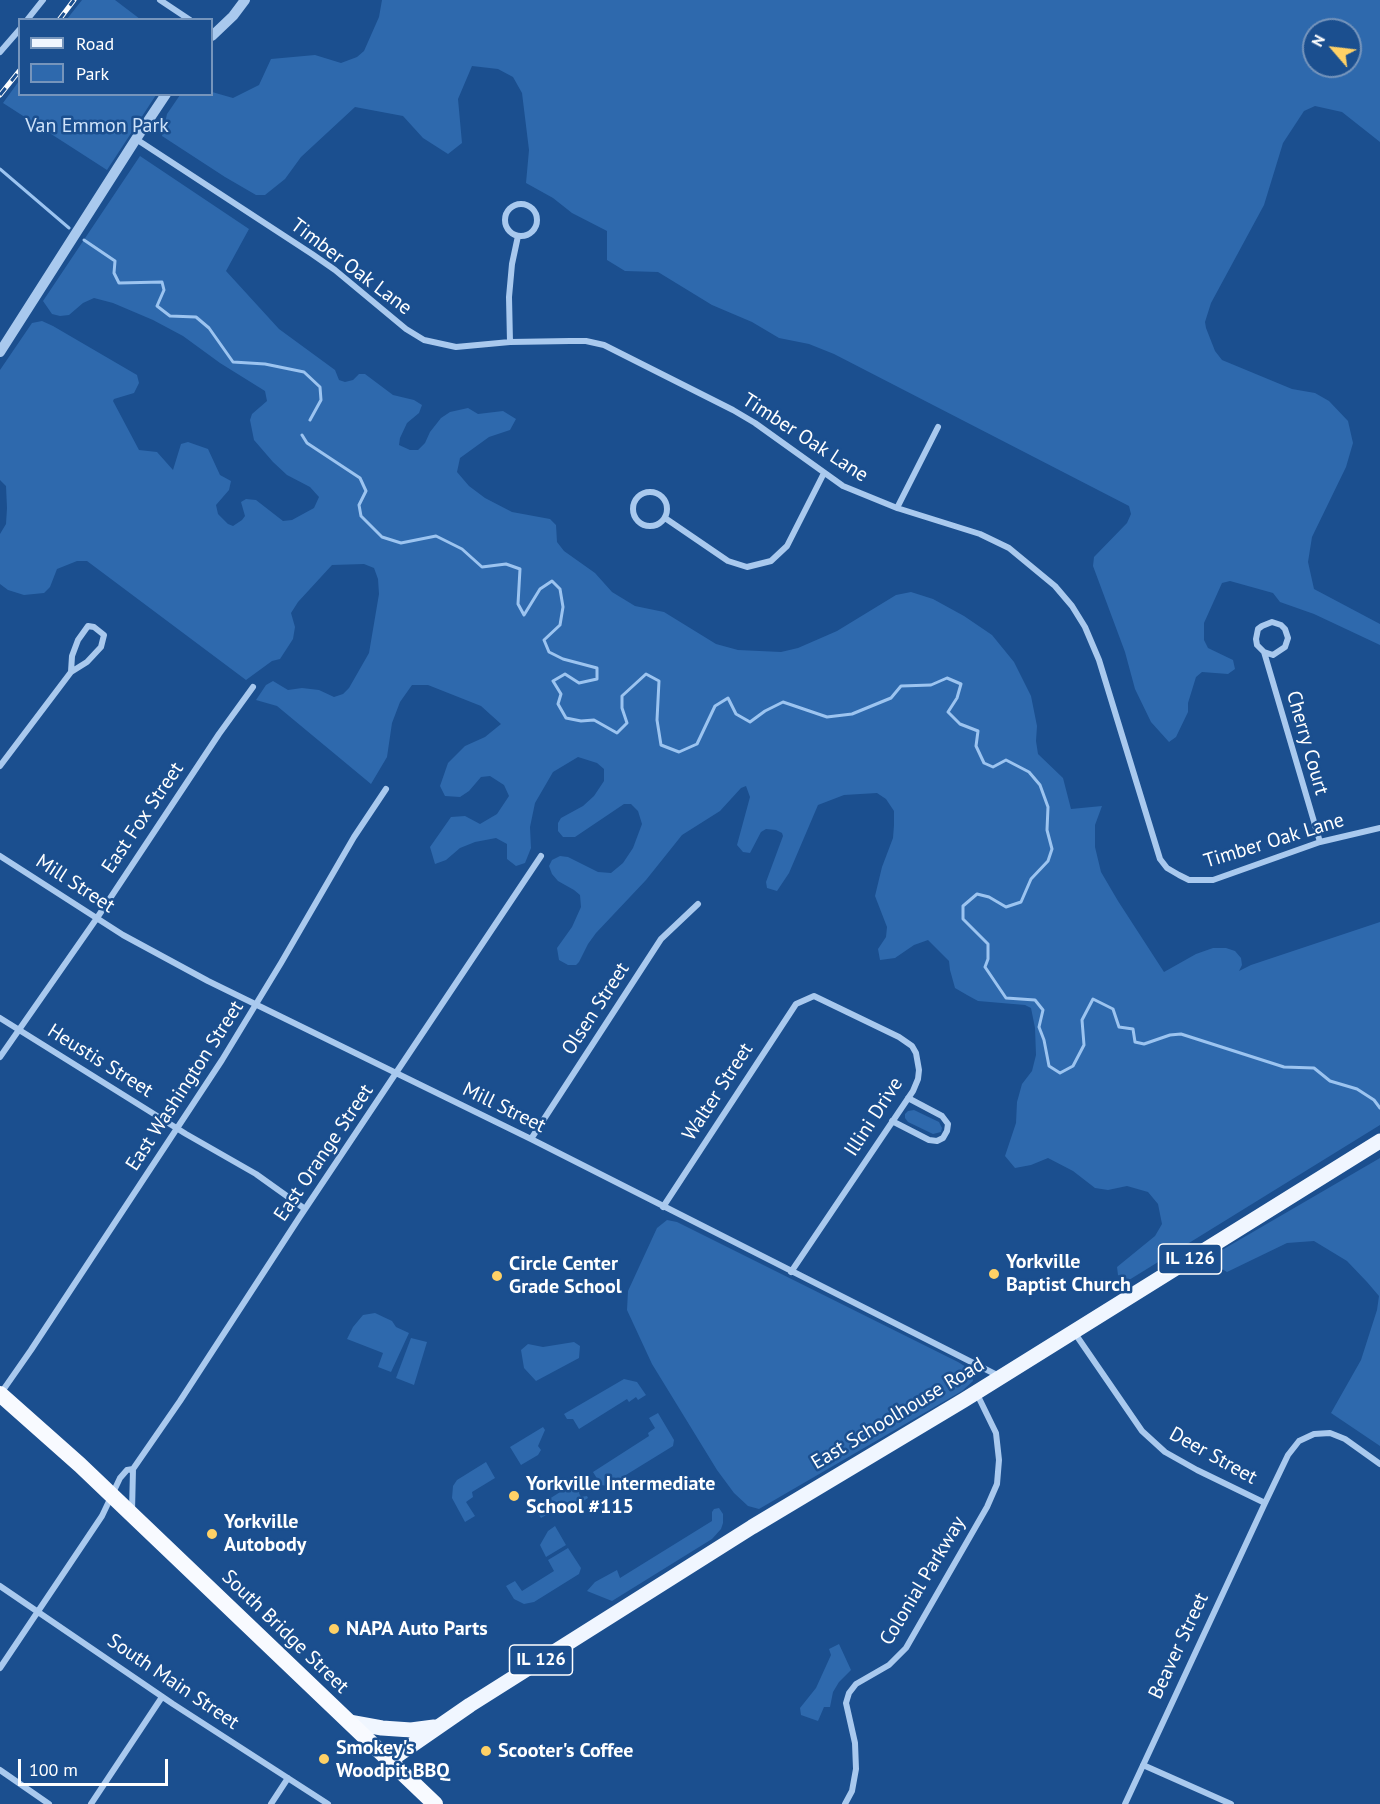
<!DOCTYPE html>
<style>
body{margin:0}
#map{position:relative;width:1380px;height:1804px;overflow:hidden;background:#1b4f8f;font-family:"PT Sans",sans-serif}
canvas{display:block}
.legend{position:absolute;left:18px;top:18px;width:195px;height:78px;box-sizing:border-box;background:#1b4f8f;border:2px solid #7695bc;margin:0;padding:8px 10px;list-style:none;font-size:18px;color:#fff}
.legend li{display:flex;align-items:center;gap:12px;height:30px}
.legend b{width:30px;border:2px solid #7695bc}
.north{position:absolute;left:1302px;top:18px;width:60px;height:60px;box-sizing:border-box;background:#1b4f8f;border:2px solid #7695bc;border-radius:50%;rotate:298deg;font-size:16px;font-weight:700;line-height:24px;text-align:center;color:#fff}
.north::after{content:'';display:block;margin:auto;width:21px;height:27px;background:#ffd166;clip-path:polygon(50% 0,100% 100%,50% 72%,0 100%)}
.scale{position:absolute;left:18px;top:1759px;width:150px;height:27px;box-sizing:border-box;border:3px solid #fff;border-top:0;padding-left:8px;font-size:18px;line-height:21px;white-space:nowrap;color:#fff;-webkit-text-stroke:4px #1b4f8f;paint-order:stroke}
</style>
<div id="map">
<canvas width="1380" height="1804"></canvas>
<ul class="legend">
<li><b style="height:8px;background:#f0f6ff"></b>Road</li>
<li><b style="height:16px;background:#2e69ad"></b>Park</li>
</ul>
<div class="north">N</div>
<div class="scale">100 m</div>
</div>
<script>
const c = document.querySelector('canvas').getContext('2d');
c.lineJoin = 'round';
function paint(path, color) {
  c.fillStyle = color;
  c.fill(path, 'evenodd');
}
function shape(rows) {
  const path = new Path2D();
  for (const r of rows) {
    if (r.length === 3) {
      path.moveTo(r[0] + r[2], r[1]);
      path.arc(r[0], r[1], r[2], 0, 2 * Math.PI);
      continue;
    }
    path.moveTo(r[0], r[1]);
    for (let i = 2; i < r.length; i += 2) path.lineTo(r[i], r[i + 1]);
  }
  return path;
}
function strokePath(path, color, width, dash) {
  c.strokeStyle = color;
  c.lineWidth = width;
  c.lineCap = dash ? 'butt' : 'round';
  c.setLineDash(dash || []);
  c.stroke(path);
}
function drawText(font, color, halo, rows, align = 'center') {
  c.font = font + ' "PT Sans",sans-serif';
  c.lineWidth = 5;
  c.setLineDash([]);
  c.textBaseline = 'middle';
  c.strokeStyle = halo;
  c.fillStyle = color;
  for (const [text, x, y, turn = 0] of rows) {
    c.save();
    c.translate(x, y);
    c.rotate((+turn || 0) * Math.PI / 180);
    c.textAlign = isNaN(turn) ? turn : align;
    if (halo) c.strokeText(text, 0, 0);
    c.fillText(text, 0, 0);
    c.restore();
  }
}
const green = shape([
 [82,0,115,0,140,19,67,19],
 [382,0,1380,0,1380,142,1342,112,1315,106,1304,111,1283,143,1264,205,1211,303,1205,322,1206,328,1215,351,1222,360,1292,389,1315,393,1329,401,1348,421,1353,443,1346,467,1312,537,1308,562,1314,589,1380,624,1380,645,1314,614,1280,602,1273,593,1230,581,1222,583,1204,623,1204,640,1208,648,1233,660,1235,669,1228,674,1202,672,1196,677,1188,703,1188,712,1176,737,1169,742,1151,722,1135,689,1125,652,1093,566,1094,557,1127,523,1131,514,1129,506,834,354,809,344,779,338,752,322,712,305,658,272,625,271,607,260,607,231,572,213,553,198,526,183,529,150,522,93,513,77,498,69,472,66,458,99,462,143,448,154,423,138,403,116,355,107,301,157,285,179,265,195,256,195,225,177,162,136,167,114,180,95,212,94,212,92,233,98,259,85,271,59,315,55,341,63,357,57,364,51,379,17],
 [1314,30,1350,30,1350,66,1314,66],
 [19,81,20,94,156,95,107,170,3,103],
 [140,156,249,229,226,271,279,329,335,370,339,380,345,382,353,380,359,374,365,374,393,395,414,400,422,405,419,413,407,423,400,438,399,445,410,450,418,450,425,443,430,432,441,418,450,412,468,408,478,414,503,411,516,419,510,430,489,437,460,458,457,472,469,486,485,498,512,512,550,519,556,525,557,542,564,551,595,573,612,592,635,606,664,612,716,644,738,650,781,652,798,648,837,631,896,595,911,592,933,599,964,616,992,635,1014,662,1031,696,1037,726,1036,741,1038,754,1063,778,1071,809,1102,806,1095,825,1095,847,1101,872,1118,901,1164,972,1196,954,1213,948,1226,948,1235,951,1241,958,1242,965,1239,971,1251,965,1380,922,1380,1125,1129,1280,1118,1275,1117,1267,1155,1236,1162,1224,1158,1204,1148,1192,1127,1186,1108,1190,1095,1188,1073,1171,1048,1158,1031,1165,1015,1168,1005,1156,1016,1123,1017,1102,1022,1084,1032,1071,1036,1055,1035,1028,1031,1008,1025,1005,978,1001,967,995,955,988,950,970,949,961,928,940,914,945,895,958,880,960,878,949,886,937,887,927,875,896,882,867,893,838,894,825,894,811,886,799,877,793,844,795,818,805,789,873,777,891,767,888,766,882,783,836,782,833,776,830,766,829,761,832,750,853,743,852,737,845,750,797,746,786,741,788,720,811,682,835,646,880,596,933,588,944,579,962,576,965,568,965,559,960,557,948,572,927,581,907,580,895,574,890,558,881,552,874,549,866,552,860,560,856,568,857,598,872,611,873,623,863,633,848,642,824,638,811,631,804,624,804,575,837,563,837,558,831,558,823,561,818,583,806,594,796,604,781,604,769,597,763,578,757,553,772,535,803,530,827,531,848,525,863,516,866,507,859,507,844,496,838,475,842,460,848,446,860,435,864,430,847,451,817,465,816,480,824,497,814,509,796,504,785,490,776,481,777,469,791,460,797,445,796,440,786,448,763,465,746,485,737,501,724,481,706,428,685,412,685,400,702,392,723,387,757,371,784,277,706,256,700,266,685,273,681,288,690,302,688,319,690,334,697,343,694,349,688,369,653,379,594,378,579,374,568,364,564,332,565,298,602,291,613,295,627,293,639,280,659,272,661,246,680,87,561,77,561,57,569,50,587,44,593,24,595,8,590,0,584,0,534,6,524,7,508,6,486,0,480,0,370,32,323,42,321,53,326,137,375,139,383,134,393,114,399,113,401,139,450,157,452,173,470,181,444,188,442,208,449,220,475,231,481,229,490,216,505,218,514,228,524,233,526,242,520,245,516,241,502,246,499,256,500,283,521,292,520,314,508,319,497,310,487,287,475,273,462,254,440,250,420,252,414,267,401,265,391,220,363,183,336,153,320,113,303,94,298,83,303,69,315,60,316,52,314,43,301],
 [914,1110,939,1122,942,1128,941,1132,933,1134,908,1122,905,1118,905,1114,908,1111],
 [1380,1158,1380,1446,1331,1413,1361,1360,1377,1310,1379,1296,1367,1282,1347,1261,1314,1241,1287,1243,1227,1272,1217,1266,1218,1256,1222,1250],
 [667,1220,677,1222,958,1362,971,1370,973,1381,962,1391,759,1509,748,1506,734,1493,717,1470,652,1364,627,1310,628,1291,657,1228],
 [375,1313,392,1321,396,1327,409,1333,391,1372,378,1367,383,1353,347,1339,353,1327,363,1315],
 [411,1338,427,1342,414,1385,396,1378],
 [574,1342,580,1346,579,1358,536,1381,524,1368,521,1350,528,1344,543,1347],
 [624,1379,637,1382,646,1395,638,1400,636,1397,629,1402,627,1399,579,1429,573,1419,567,1419,564,1414],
 [658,1413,674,1440,673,1446,608,1486,601,1485,593,1472,649,1436,648,1433,655,1428,649,1418],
 [543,1427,545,1430,538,1446,541,1450,538,1455,521,1465,510,1447],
 [486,1462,495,1478,472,1492,473,1497,466,1502,475,1516,465,1522,452,1498,453,1486,457,1480],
 [579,1480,587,1488,580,1490,579,1493,581,1497,587,1496,588,1498,561,1515,553,1511,541,1518,535,1508],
 [719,1508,723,1514,723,1523,721,1529,712,1539,612,1601,587,1591,595,1582,617,1570,620,1578,712,1521,712,1512,714,1509],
 [555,1526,566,1545,546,1557,540,1545,548,1531],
 [568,1548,581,1568,579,1574,534,1602,524,1604,514,1599,506,1586,515,1581,522,1591,554,1571,548,1560],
 [839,1644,851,1670,839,1682,833,1692,830,1707,824,1707,818,1721,801,1715,800,1708,816,1688,831,1655,829,1649]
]);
const stream = shape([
 [0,169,69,228],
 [84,240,115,261,114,273,119,283,162,282,164,290,157,306,170,316,196,317,209,328,233,362,265,364,304,372,320,387,321,400,310,420],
 [302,435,307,443,360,478,366,491,359,505,361,516,382,537,401,543,436,536,462,549,482,567,506,564,520,569,518,604,524,615,540,589,552,581,560,589,563,607,560,625,544,640,549,652,563,659,597,668,597,679,579,683,565,674,553,681,561,694,558,704,566,718,581,721,594,720,617,733,627,723,622,708,622,696,646,674,659,681,657,720,661,745,679,752,697,744,715,706,728,698,736,714,750,722,765,711,783,702,827,717,852,714,891,698,901,686,931,685,947,678,961,684,957,698,948,712,960,724,978,731,976,746,984,763,993,767,1006,760,1029,772,1040,785,1048,807,1047,830,1052,849,1048,861,1031,879,1021,902,1006,907,989,897,977,894,963,906,963,919,988,944,988,959,985,967,1006,998,1035,1000,1043,1010,1039,1027,1044,1040,1049,1066,1060,1073,1073,1066,1084,1045,1082,1020,1093,999,1113,1009,1119,1027,1133,1029,1135,1042,1144,1044,1170,1035,1181,1034,1284,1067,1314,1068,1330,1081,1357,1089,1374,1100,1380,1108]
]);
const minor = shape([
 [160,0,190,20],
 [27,20,43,0],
 [0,52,20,29],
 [136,139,312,254,335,270,406,329,424,340,456,347,510,342,570,341,586,341,604,345,733,410,755,423,843,486,897,508,980,534,1009,548,1055,586,1072,606,1085,627,1099,660,1160,859,1167,868,1179,875,1189,880,1213,880,1320,842,1380,828],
 [521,220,16],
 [510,342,509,297,512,264,518,236],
 [650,509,17],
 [897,508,938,427],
 [665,518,728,561,747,567,771,561,787,546,824,473],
 [1264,652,1273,655,1285,647,1288,638,1285,629,1281,625,1272,622,1262,626,1258,629,1256,639,1257,645,1264,652,1320,842],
 [0,766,71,672,87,662,101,647,104,635,94,627,88,626,78,640,72,656,71,672],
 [0,856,123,935,208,981,531,1139,999,1376],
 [0,1018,186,1134,256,1174,305,1209],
 [0,1057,97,918,219,734,253,687],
 [892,1121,929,1140,937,1141,943,1138,947,1131,948,1124,942,1116,908,1098],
 [531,1139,661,939,698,904],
 [663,1207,796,1004,814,996,899,1037,912,1046,916,1053,919,1070,918,1079,913,1091,791,1272],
 [1074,1332,1142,1431,1165,1452,1197,1470,1265,1503],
 [1,1393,31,1350,222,1060,281,963,354,837,386,789],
 [132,1511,133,1469],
 [0,1586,173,1704,328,1804],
 [0,1668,102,1516,120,1478,127,1470,133,1469,180,1401,299,1218,541,856],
 [1143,1765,1231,1804],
 [0,1770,49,1804],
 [91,1804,162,1697],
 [271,1804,288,1778],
 [845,1804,852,1791,856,1769,855,1743,846,1703,849,1693,856,1684,889,1665,906,1648,987,1507,997,1484,999,1460,996,1433,977,1394],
 [1125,1804,1265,1503,1288,1455,1299,1441,1314,1434,1330,1433,1345,1439,1380,1464]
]);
const tertiary = shape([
 [212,36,233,16,245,0],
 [0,352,136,139,166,94]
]);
const primary = shape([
 [349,1722,382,1728,411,1730,434,1727],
 [389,1761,470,1705,752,1527,964,1400,1380,1141]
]);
const trunk = shape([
 [0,1394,80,1465,435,1804]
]);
const rail = shape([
 [59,20,74,0],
 [0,95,20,70]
]);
const markers = [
 [994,1274,6,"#ffd166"],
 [497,1276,6,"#ffd166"],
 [514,1496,6,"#ffd166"],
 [212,1534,6,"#ffd166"],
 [334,1629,6,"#ffd166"],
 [486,1751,6,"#ffd166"],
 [324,1759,6,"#ffd166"]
];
const shields = [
 [1190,1259,63],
 [541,1660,63]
];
const shieldNames = [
 ["IL 126",1190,1259],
 ["IL 126",541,1660]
];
const parkNames = [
 ["Van Emmon Park",97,126]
];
const streetNames = [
 ["Timber Oak Lane",351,267,37],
 ["Timber Oak Lane",805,438,33],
 ["Cherry Court",1307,743,74],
 ["East Fox Street",143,818,-56],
 ["Timber Oak Lane",1274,841,-17],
 ["Mill Street",75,884,33],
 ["Olsen Street",596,1009,-57],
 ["Heustis Street",100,1061,32],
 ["East Washington Street",185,1086,-57],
 ["Walter Street",718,1092,-57],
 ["Mill Street",504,1108,26],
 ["Illini Drive",874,1117,-57],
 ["East Orange Street",324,1153,-56],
 ["East Schoolhouse Road",898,1414,-31],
 ["Deer Street",1213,1456,29],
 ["Colonial Parkway",923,1581,-59],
 ["South Bridge Street",285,1632,44],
 ["Beaver Street",1179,1646,-65],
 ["South Main Street",173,1682,34]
];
const poiNames = [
 ["Yorkville",1006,1262],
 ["Baptist Church",1006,1285],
 ["Circle Center",509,1264],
 ["Grade School",509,1287],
 ["Yorkville Intermediate",526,1484],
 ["School #115",526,1507],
 ["Yorkville",224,1522],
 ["Autobody",224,1545],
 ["NAPA Auto Parts",346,1629],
 ["Smokey's",336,1748],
 ["Woodpit BBQ",336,1771],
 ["Scooter's Coffee",498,1751]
];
paint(green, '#2e69ad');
strokePath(stream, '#9cc4f0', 3);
strokePath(minor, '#a9c9ee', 6);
strokePath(tertiary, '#a9c9ee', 10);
strokePath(primary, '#f0f6ff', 15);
strokePath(trunk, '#f8faff', 16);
strokePath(rail, '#fff', 5);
strokePath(rail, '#1b4f8f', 3, [9]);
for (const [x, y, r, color] of markers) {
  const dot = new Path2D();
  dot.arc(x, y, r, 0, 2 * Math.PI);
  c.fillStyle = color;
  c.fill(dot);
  strokePath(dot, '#1b4f8f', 2);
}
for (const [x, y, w] of shields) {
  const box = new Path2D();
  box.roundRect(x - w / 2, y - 15, w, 30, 4.5);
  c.fillStyle = '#1b4f8f';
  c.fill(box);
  strokePath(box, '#fff', 1.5);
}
drawText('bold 18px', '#fff', null, shieldNames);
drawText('20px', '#cfe3fa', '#1b4f8f', parkNames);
drawText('20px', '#fff', '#1b4f8f', streetNames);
drawText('bold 20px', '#fff', '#1b4f8f', poiNames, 'left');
</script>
